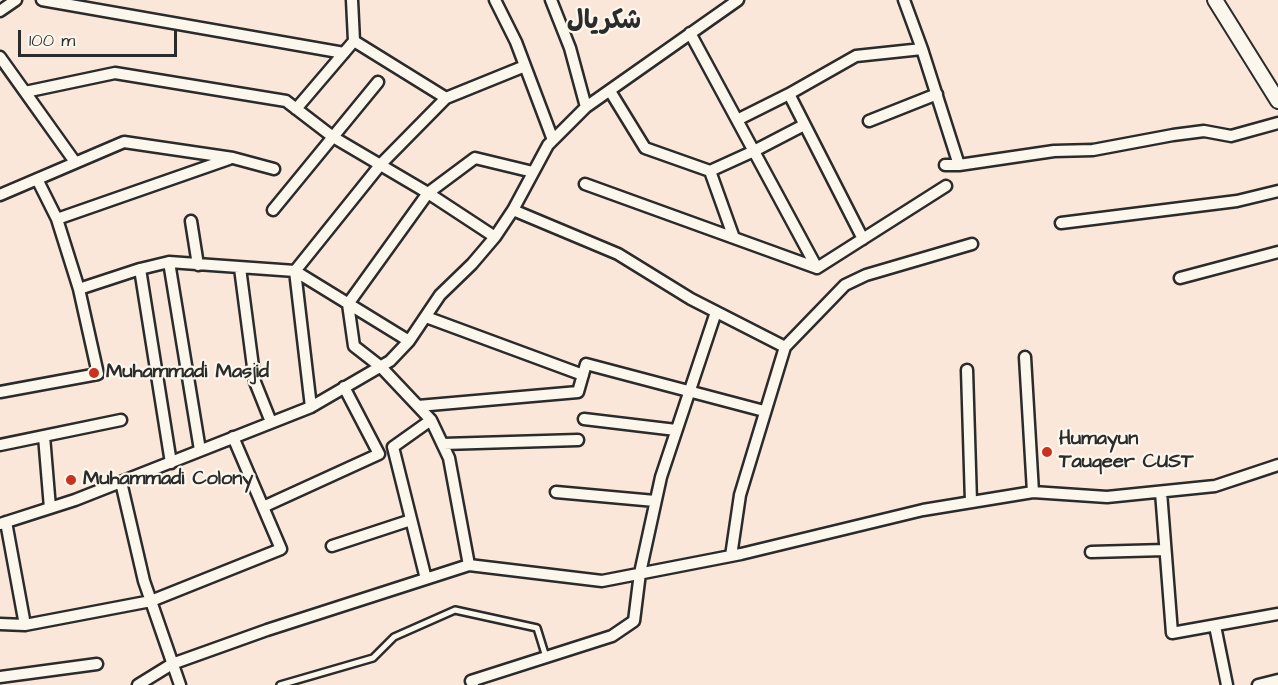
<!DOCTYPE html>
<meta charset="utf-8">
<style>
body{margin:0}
#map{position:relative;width:1278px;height:685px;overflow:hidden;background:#fbe7da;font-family:"Architects Daughter",sans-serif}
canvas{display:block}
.scale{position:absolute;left:18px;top:30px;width:159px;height:27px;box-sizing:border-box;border:3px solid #2b2b2b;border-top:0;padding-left:8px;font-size:18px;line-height:21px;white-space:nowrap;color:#2b2b2b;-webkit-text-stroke:4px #fbf7ec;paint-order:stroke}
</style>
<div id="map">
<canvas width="1278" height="685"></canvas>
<div class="scale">100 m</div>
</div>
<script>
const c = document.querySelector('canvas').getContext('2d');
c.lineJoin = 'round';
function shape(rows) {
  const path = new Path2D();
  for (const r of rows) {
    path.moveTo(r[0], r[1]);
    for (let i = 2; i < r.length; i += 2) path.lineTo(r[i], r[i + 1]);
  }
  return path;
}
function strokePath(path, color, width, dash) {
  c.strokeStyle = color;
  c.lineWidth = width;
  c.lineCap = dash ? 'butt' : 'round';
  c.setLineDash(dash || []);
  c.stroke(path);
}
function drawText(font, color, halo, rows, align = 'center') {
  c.font = font + ' "Architects Daughter","Playpen Sans Arabic",sans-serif';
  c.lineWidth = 4.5;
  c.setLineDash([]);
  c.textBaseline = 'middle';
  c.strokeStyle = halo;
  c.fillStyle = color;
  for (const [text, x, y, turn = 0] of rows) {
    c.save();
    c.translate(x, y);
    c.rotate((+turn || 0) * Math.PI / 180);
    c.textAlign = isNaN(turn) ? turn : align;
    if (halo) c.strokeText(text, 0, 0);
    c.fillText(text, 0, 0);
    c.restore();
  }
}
const service = shape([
 [280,685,373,658,394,637,455,610,537,628,546,657]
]);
const minor = shape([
 [42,0,344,53],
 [495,0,516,42,553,140],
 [551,0,570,48,586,107],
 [904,0,922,49,959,165],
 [0,11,16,0],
 [690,33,817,268],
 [354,41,446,98],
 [0,57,75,162],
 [610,91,645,148,710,171,754,151,804,125],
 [25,92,115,73,286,101,333,137,428,193,495,237],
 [789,94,863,239],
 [296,109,354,41,352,0],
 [737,120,789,94,856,56,922,49],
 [869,121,937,94],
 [945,165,959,165,1054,151,1093,150,1173,135,1204,131,1231,136,1278,123],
 [710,171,734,238],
 [585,184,817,268],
 [0,195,124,142,233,158,274,169],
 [273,210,378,82],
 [513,210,618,254,691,299,785,347],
 [57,219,229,159],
 [191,221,198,265],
 [1061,223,1237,201,1278,191],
 [169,262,295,271,409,341],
 [240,268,255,382,271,422],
 [817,268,946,186],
 [140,269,171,463],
 [1180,278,1278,252],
 [79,289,140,269,169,262,200,450],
 [426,317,583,375],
 [1025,357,1033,492],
 [967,370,971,502],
 [0,392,98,374,79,289,57,219,37,179],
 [418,406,578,392,586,364,764,411],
 [311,407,295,271,381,164,446,98,525,66],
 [584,419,676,430],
 [44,436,50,508],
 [443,444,578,440],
 [0,445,121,420],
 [121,482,144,581,180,685],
 [556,492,655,501],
 [1161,492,1172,633,1278,614],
 [263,507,379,454,344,387],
 [6,522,25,625],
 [0,524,75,500,311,407,390,361,409,341,440,295,472,264,495,237,513,210,548,145,586,107,738,0],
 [332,546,411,520],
 [1091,552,1165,550],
 [731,556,740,495,785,347,845,285,866,275,972,244],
 [469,565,449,458,431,420,381,367,354,346,348,304,428,193,475,158,533,172],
 [426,579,393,447,431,420],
 [0,624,25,625,151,601,281,549,233,437],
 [1215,626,1227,685],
 [0,677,97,664],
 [138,685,172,664,267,630,469,565,602,581,741,554,923,510,1033,492,1107,497,1215,486,1278,465],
 [473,685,471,681,612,636,634,621,640,573,661,477,716,312],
 [1258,685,1278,680]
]);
const tertiary = shape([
 [1215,0,1278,101]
]);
const markers = [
 [94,373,6,"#c8321e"],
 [1047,452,6,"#c8321e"],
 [71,480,6,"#c8321e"]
];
const poiNames = [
 ["Muhammadi Masjid",106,373],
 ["Humayun",1059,440],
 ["Tauqeer CUST",1059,463],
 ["Muhammadi Colony",83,480]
];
const districtNames = [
 ["شکریال",604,23]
];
strokePath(service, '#2b2b2b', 10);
strokePath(minor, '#2b2b2b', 15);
strokePath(tertiary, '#2b2b2b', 18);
strokePath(service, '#fbf7ec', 5);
strokePath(minor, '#fbf7ec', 10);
strokePath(tertiary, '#fbf7ec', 14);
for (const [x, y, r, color] of markers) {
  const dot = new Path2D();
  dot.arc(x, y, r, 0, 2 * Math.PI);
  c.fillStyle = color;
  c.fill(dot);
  strokePath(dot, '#fbf7ec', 2);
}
drawText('bold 20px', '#2b2b2b', '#fbf7ec', poiNames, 'left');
drawText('bold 26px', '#2b2b2b', '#fbf7ec', districtNames);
</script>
